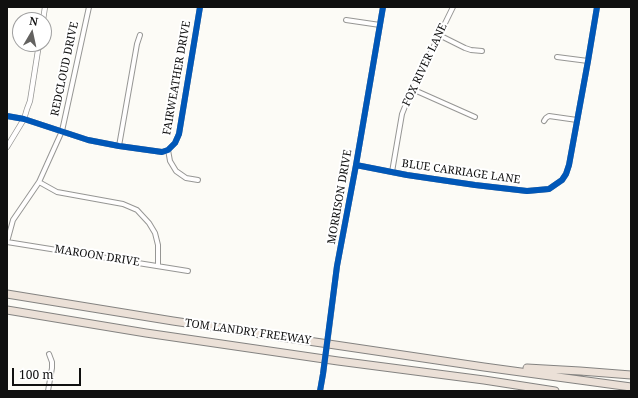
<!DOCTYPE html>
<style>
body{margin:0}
#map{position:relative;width:638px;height:398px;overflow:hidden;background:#fcfbf6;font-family:"Noto Serif",serif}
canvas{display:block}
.frame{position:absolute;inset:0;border:8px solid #101010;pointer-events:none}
.north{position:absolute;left:12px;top:12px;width:40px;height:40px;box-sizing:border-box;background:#fff;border:1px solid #9f9f9f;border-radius:50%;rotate:9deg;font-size:11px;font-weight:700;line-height:16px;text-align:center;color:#101010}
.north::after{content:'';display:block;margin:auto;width:14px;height:18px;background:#636260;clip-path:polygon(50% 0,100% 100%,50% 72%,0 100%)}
.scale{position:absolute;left:12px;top:368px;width:69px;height:18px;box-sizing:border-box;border:2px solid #101010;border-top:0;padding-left:5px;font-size:12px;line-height:14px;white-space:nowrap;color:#101010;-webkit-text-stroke:3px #fff;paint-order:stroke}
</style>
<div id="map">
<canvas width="638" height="398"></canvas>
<div class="frame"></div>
<div class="north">N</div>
<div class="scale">100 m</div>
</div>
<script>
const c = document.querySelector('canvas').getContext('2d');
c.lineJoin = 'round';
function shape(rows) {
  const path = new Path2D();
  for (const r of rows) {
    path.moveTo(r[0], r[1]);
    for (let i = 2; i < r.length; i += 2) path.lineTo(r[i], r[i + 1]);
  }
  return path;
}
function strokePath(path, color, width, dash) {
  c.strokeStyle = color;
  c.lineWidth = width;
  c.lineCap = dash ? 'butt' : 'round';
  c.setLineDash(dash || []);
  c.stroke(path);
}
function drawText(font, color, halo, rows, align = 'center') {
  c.font = font + ' "Noto Serif",serif';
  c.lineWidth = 4;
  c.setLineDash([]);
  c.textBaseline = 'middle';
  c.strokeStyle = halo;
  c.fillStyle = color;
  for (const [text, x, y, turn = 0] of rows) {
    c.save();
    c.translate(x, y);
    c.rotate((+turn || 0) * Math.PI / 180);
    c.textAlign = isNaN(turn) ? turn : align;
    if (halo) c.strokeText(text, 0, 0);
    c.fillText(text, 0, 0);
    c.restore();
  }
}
const minor = shape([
 [346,20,380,25],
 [439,35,465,48,471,50,482,51],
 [557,57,588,61],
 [412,89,475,117],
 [24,119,88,140,119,146,162,152,168,150,175,143,179,134,200,7],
 [544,121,546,118,549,116,577,120],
 [119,146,137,44,140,35],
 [168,150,170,161,176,171,186,178,198,180],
 [356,165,407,175,475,185,527,191,549,189,562,180,566,174,569,165,588,61,597,7],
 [392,172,402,114,408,99,453,7],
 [39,182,57,192,123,204,137,210,149,223,155,233,158,245,158,266],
 [7,242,13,220,39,182,62,131,89,7],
 [7,242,188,271],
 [48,391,52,368,52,362,49,354]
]);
const tertiary = shape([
 [43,20,45,7],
 [7,116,24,119],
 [7,147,24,119,27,109,30,101,39,44],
 [329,329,337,266,356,165,383,7],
 [320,391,323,374]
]);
const motorway = shape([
 [7,294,173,321,484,367,631,387],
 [7,310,146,333,338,361,484,380,555,391],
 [527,368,580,371,631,375]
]);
const tertiaryBridge = shape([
 [323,374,329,329]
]);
const cycleway = shape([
 [7,116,24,119,88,140,119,146,162,152,168,150,175,143,179,134,200,7],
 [356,165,407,175,475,185,527,191,549,189,562,180,566,174,569,165,588,61,597,7],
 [320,391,323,374,337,266,356,165,383,7]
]);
const streetNames = [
 ["FOX RIVER LANE",425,65,-65],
 ["REDCLOUD DRIVE",65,69,-78],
 ["FAIRWEATHER DRIVE",177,78,-80],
 ["BLUE CARRIAGE LANE",461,172,8],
 ["MORRISON DRIVE",340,197,-80],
 ["MAROON DRIVE",97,256,9],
 ["TOM LANDRY FREEWAY",248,332,8]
];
strokePath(minor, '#969694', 6);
strokePath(tertiary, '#969694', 6);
strokePath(motorway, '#848381', 9);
strokePath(minor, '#fffefe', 4);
strokePath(tertiary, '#fffefe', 4.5);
strokePath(motorway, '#ebe0d7', 7);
strokePath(tertiaryBridge, '#969694', 6, []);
strokePath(tertiaryBridge, '#fffefe', 4.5);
strokePath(cycleway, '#0057b8', 6);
drawText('11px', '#101010', '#fff', streetNames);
</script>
